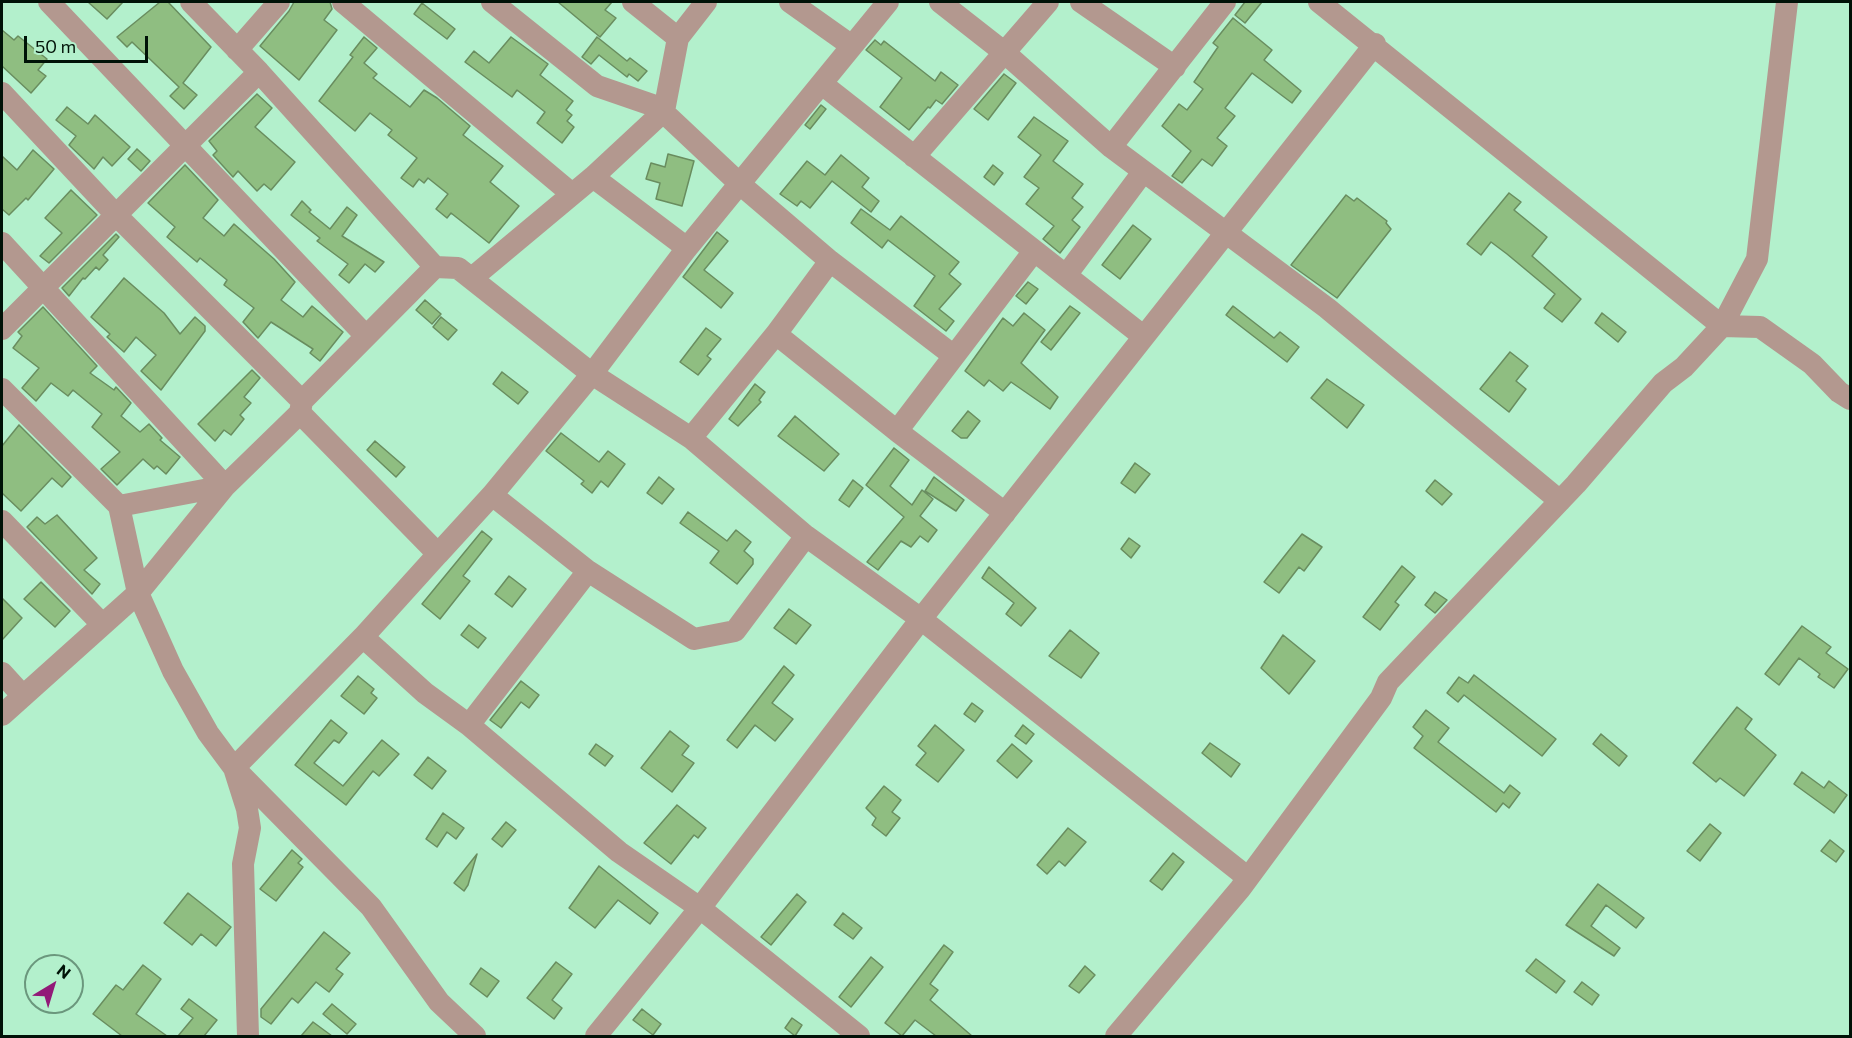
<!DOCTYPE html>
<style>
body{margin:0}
#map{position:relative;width:1852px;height:1038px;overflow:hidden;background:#b3f0cc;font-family:Commissioner,sans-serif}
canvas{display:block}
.frame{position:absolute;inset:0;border:3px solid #001207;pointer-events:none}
.north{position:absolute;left:24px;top:954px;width:60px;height:60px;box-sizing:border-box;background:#b3f0cc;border:2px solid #6b977d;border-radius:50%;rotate:38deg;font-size:16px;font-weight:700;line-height:24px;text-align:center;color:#001207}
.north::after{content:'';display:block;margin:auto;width:21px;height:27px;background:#921a78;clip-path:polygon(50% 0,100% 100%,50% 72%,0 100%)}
.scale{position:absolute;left:24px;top:36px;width:124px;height:27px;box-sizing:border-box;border:3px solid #001207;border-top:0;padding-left:8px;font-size:18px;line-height:21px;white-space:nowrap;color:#001207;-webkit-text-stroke:4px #b3f0cc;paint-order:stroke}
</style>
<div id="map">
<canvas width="1852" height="1038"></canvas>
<div class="frame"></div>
<div class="north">N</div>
<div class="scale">50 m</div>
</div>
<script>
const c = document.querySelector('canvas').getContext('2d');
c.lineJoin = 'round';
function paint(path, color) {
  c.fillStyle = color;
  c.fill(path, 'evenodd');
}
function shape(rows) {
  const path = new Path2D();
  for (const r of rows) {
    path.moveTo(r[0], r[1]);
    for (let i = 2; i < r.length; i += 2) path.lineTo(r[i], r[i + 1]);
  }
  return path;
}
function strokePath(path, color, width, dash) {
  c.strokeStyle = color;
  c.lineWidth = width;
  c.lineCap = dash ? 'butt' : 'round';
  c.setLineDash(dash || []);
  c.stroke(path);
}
const building = shape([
 [88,2,123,2,107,19,88,2],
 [160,2,168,2,211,47,183,83,197,95,184,109,170,96,179,87,132,42,127,47,117,37,160,2],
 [294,2,330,2,332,9,324,20,337,30,299,80,260,46,289,11,294,2],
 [558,2,612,2,605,10,616,18,600,37,558,2],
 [1245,2,1262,2,1245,23,1235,15,1245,2],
 [422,3,455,29,447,39,414,14,422,3],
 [1233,18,1272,50,1264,60,1301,91,1292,103,1252,73,1225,108,1235,116,1217,138,1227,146,1212,166,1202,159,1182,183,1172,176,1191,151,1162,126,1179,104,1187,110,1203,89,1194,82,1218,47,1213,43,1233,18],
 [2,30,14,40,18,36,47,59,38,70,46,76,31,93,2,66,2,30],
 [364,37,377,48,364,63,377,74,373,78,410,107,424,90,437,98,470,126,463,135,503,166,490,182,519,206,489,243,451,213,447,218,436,209,448,194,428,178,424,183,419,179,413,187,401,178,417,158,388,135,392,130,370,113,355,131,319,101,353,57,350,55,364,37],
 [511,37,548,64,540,75,573,101,566,110,572,115,567,121,574,127,562,143,537,123,545,112,517,90,512,97,465,62,474,51,489,63,511,37],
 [597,37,627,61,630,58,647,71,638,81,629,74,627,77,599,55,591,64,582,57,597,37],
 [875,40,881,45,884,41,935,81,941,72,958,85,942,104,936,100,930,108,928,107,909,130,880,107,902,78,866,50,875,40],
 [1004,74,1016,83,988,120,974,109,1004,74],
 [257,94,272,108,255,127,295,162,271,190,264,184,257,191,238,171,233,177,213,155,217,151,209,141,257,94],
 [821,105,826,109,810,129,805,125,821,105],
 [67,107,88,124,95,115,130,147,112,166,103,157,94,169,69,145,76,136,56,120,67,107],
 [1034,117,1068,141,1053,161,1083,184,1072,198,1083,207,1072,220,1080,227,1060,253,1043,239,1054,226,1026,204,1039,188,1024,177,1041,155,1018,137,1034,117],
 [137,149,150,161,141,171,128,159,137,149],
 [33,150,54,169,28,200,26,198,9,215,2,209,2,156,17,170,33,150],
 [668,154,694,161,682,206,656,199,660,183,646,179,651,163,665,167,668,154],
 [841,155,869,178,862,187,879,201,871,212,832,181,810,208,801,201,797,206,780,194,807,161,825,175,841,155],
 [185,165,218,200,203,218,224,236,234,224,274,259,295,282,281,300,303,317,312,306,343,332,320,361,310,353,313,349,271,322,258,338,243,322,254,308,224,285,227,280,200,258,197,262,167,237,175,227,148,203,185,165],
 [993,165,1003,173,994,185,984,177,993,165],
 [71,190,97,215,49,263,40,256,62,233,45,218,71,190],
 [1509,193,1521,202,1514,210,1547,237,1532,256,1581,299,1562,322,1544,308,1555,294,1507,254,1491,242,1481,255,1467,244,1509,193],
 [1346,195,1354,201,1357,198,1387,221,1386,223,1391,229,1337,298,1291,265,1346,195],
 [302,201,311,210,309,212,330,229,347,207,357,215,342,236,384,262,375,272,365,264,349,283,339,275,348,264,317,241,320,238,291,215,302,201],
 [861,209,890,230,901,216,959,262,949,274,961,284,939,309,954,321,946,331,914,306,935,276,888,240,882,248,851,223,861,209],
 [1133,225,1151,239,1120,279,1102,265,1133,225],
 [717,232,728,241,704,270,733,293,721,308,683,277,717,232],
 [116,234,119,237,103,255,108,260,99,270,96,267,85,279,83,278,69,296,62,288,116,234],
 [124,278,164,313,180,334,195,317,205,326,205,331,161,390,141,371,156,355,136,337,124,352,107,337,110,334,91,317,124,278],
 [1028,282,1038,289,1026,304,1016,296,1028,282],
 [425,300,441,314,432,324,416,310,425,300],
 [1070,306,1080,313,1051,350,1041,342,1070,306],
 [1233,306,1274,338,1280,332,1299,347,1287,362,1226,315,1233,306],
 [43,307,97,366,90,373,114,390,116,387,131,403,121,416,140,432,149,424,162,438,160,440,180,457,166,474,157,466,154,469,143,459,117,485,101,469,120,452,92,427,102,414,73,390,68,396,51,383,36,401,22,388,39,368,13,348,22,336,18,332,43,307],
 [1024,313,1045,330,1021,363,1058,397,1050,409,1011,382,1003,391,989,380,984,386,965,371,1003,318,1013,326,1024,313],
 [1602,313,1626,332,1618,342,1595,323,1602,313],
 [441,317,457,330,448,340,433,327,441,317],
 [706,328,721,339,707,356,711,359,698,375,680,362,706,328],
 [1510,352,1528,366,1516,381,1526,389,1509,412,1480,389,1510,352],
 [252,370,260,378,244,397,251,403,240,415,244,419,231,435,224,430,215,441,198,424,252,370],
 [502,372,528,392,518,404,493,384,502,372],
 [1327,379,1364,405,1347,428,1311,398,1327,379],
 [755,384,765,392,759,400,761,402,738,426,729,419,755,384],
 [968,411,980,421,967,438,961,438,952,431,968,411],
 [795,416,839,454,824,471,778,436,795,416],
 [19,425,71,477,62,487,52,478,21,511,2,493,2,446,19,425],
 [561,433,599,462,608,451,625,464,608,487,601,481,592,493,581,484,584,481,546,451,561,433],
 [375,441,405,467,396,477,367,450,375,441],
 [894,448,909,460,890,486,912,505,922,490,933,499,920,516,937,530,928,542,920,536,911,547,901,541,878,570,867,562,904,517,866,485,894,448],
 [1135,463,1150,474,1135,493,1121,483,1135,463],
 [659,477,674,489,662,504,647,493,659,477],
 [934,477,964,500,956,511,925,491,934,477],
 [853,480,863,488,849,507,839,500,853,480],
 [1435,480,1452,494,1442,505,1426,491,1435,480],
 [688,512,727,541,736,530,751,542,744,551,753,559,753,564,737,584,710,563,719,551,680,523,688,512],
 [57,515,97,558,84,570,100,584,92,594,27,527,37,517,45,524,57,515],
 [482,531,492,539,463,576,470,581,440,619,422,604,482,531],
 [1302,534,1322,547,1304,571,1299,567,1279,593,1264,582,1302,534],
 [1129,538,1140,546,1131,558,1121,549,1129,538],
 [1402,566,1415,577,1395,602,1399,605,1380,630,1363,617,1402,566],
 [989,567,1036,608,1021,626,1006,614,1014,603,982,578,989,567],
 [509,576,526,589,512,607,495,594,509,576],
 [41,582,70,611,55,627,24,599,41,582],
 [1435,592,1447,600,1435,613,1425,605,1435,592],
 [2,598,22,618,2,640,2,598],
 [789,609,811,625,796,644,774,628,789,609],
 [469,625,486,638,478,648,461,635,469,625],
 [1802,626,1831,647,1826,653,1848,669,1834,688,1818,677,1820,674,1799,658,1779,685,1765,674,1802,626],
 [1070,630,1099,653,1081,678,1049,656,1070,630],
 [1283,635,1315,661,1289,694,1261,668,1283,635],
 [784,666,794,675,772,703,793,719,775,741,755,725,737,748,727,740,784,666],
 [1474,675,1556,739,1542,756,1464,695,1458,702,1447,693,1459,677,1468,683,1474,675],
 [358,676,374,689,371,693,377,698,364,714,341,696,358,676],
 [521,681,539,695,529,708,521,702,501,728,490,720,521,681],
 [972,703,983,711,975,722,964,714,972,703],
 [1737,707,1752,719,1745,729,1776,755,1744,796,1720,778,1716,782,1693,763,1737,707],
 [1426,710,1449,728,1438,742,1504,793,1510,785,1520,793,1509,808,1503,803,1496,812,1414,748,1423,736,1413,727,1426,710],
 [331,720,347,733,339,743,334,740,314,763,343,786,382,740,399,754,379,776,373,771,346,805,295,765,331,720],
 [935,725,964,750,938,782,916,765,926,753,918,746,935,725],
 [1023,725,1034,734,1026,744,1015,736,1023,725],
 [670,731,689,746,682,755,694,763,672,792,641,768,670,731],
 [1601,734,1627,756,1619,766,1593,744,1601,734],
 [1210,743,1240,764,1231,777,1202,753,1210,743],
 [596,744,613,756,605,766,589,754,596,744],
 [1012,744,1032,761,1017,778,997,761,1012,744],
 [428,757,446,771,432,789,414,775,428,757],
 [1802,772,1824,788,1829,781,1847,795,1834,813,1794,784,1802,772],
 [884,786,901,800,892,812,900,818,886,836,872,825,876,818,866,808,884,786],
 [677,805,706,828,698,838,694,835,671,864,644,843,677,805],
 [443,813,464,828,456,839,447,832,437,847,426,839,443,813],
 [506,822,516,830,502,847,492,839,506,822],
 [1710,824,1721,833,1700,861,1687,851,1710,824],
 [1068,828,1086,842,1065,866,1059,861,1047,874,1037,865,1068,828],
 [1830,840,1844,851,1836,862,1821,851,1830,840],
 [292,850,302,859,298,863,303,867,276,901,260,889,292,850],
 [1173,853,1184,862,1162,890,1150,881,1173,853],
 [477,854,468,885,464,891,454,883,477,854],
 [599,866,658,913,650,924,618,900,595,928,569,908,599,866],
 [1598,884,1644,918,1636,928,1606,905,1591,926,1620,948,1614,956,1566,925,1598,884],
 [188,893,231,927,216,946,201,934,192,945,164,923,188,893],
 [797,894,806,902,771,945,761,937,797,894],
 [843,913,862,928,853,939,834,925,843,913],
 [324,932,350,953,336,969,343,974,329,992,316,982,298,1003,292,998,271,1024,261,1017,261,1009,324,932],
 [944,945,953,952,930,984,938,990,930,1000,972,1036,936,1036,915,1020,902,1036,885,1023,944,945],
 [871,957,883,967,851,1007,839,997,871,957],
 [1536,959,1565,981,1556,993,1526,971,1536,959],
 [556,962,572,974,552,1000,562,1008,554,1019,527,998,556,962],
 [143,965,161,979,136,1014,167,1036,122,1036,93,1014,116,985,123,990,143,965],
 [1085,966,1095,975,1079,993,1069,986,1085,966],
 [481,968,499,981,487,997,470,984,481,968],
 [1582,982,1599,995,1592,1005,1574,992,1582,982],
 [189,999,217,1020,204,1036,178,1036,193,1018,181,1009,189,999],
 [332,1004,356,1024,347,1034,323,1014,332,1004],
 [642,1009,661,1024,653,1035,633,1020,642,1009],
 [792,1018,802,1025,795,1036,785,1028,792,1018],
 [313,1022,332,1036,301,1036,313,1022]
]);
const minor = shape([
 [49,2,365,335],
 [191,2,259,72,435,267,458,268,592,374,691,438,806,536,921,619,1247,877],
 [343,2,572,194],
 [492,2,597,86,658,107,741,185,830,261,954,356],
 [633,2,678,38],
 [790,2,852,46],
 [940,2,1005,53,1111,147,1327,308,1560,501],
 [1081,2,1175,67],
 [1319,2,1722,326,1760,327,1812,364,1839,392,1850,399],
 [237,50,279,2],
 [822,84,1143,336],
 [2,93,116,215,302,401],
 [1111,147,1225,2],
 [914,157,1048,2],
 [593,177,687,248],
 [2,243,225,486],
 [1067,274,1143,172],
 [472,278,593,177,664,111,678,38,706,2],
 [2,329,259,72],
 [776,334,897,431,1005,513],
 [2,389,119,506,225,486],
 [300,413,438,554,363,637,425,693,469,725,619,852,700,908,859,1036],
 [897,431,1034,251],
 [691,438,776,334,830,261],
 [119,506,138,593,173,671,208,733,234,768,371,907,439,1002,475,1036],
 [2,521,101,623],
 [438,554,492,495],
 [588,571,694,639,735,631,806,536],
 [2,673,22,695],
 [2,715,138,593,225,486,300,413,302,401,435,267],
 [469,725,588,571,492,495,592,374,687,248,888,2],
 [248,1036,243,864,250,828,247,809,234,768,363,637],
 [596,1036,700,908,921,619,1375,44],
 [1116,1036,1240,889,1381,698,1388,682,1576,484,1663,383,1684,367,1722,326,1757,259,1787,2]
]);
paint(building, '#8fbe81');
strokePath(building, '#698d5f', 1.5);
strokePath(minor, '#b3988f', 22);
</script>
